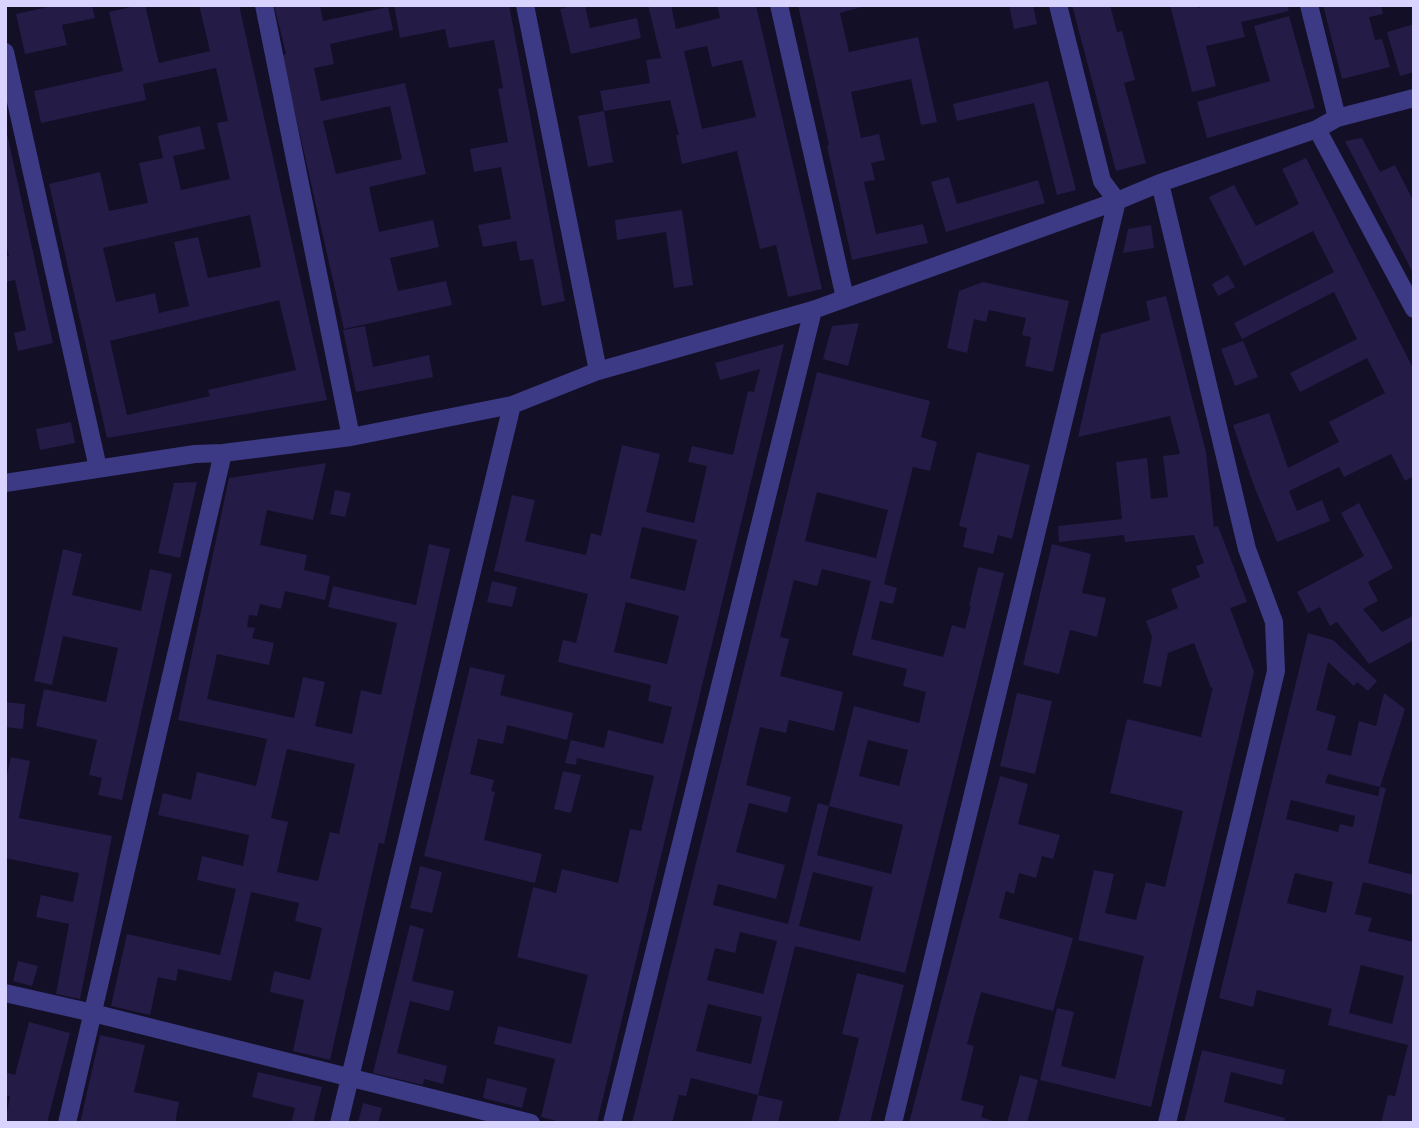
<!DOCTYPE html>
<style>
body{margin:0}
#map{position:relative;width:1419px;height:1128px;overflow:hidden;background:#130f26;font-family:Inter,sans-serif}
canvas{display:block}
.frame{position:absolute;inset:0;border:7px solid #d9d4ff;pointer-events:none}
</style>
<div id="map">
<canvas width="1419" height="1128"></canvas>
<div class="frame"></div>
</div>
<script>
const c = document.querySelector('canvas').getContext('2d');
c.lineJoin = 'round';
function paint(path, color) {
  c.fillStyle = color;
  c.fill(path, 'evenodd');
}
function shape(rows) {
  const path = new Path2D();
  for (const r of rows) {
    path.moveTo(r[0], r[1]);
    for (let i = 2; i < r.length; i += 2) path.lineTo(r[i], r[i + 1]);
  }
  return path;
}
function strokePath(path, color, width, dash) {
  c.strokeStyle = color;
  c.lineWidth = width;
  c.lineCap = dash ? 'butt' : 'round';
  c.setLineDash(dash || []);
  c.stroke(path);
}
const building = shape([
 [57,5,92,5,95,18,62,25,67,45,25,54,16,14],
 [139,5,145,5,159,63,210,51,199,5,239,5,327,400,107,438,49,184,100,172,109,211,148,203,139,163,163,158,158,136,200,126,205,149,173,156,181,190,230,179,217,123,228,121,216,68,143,84,146,100,41,123,34,91,123,71,109,12],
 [250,215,261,267,208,278,198,237,174,242,189,306,159,313,155,293,116,302,103,248],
 [279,300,296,370,208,390,210,396,127,415,110,341],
 [274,5,320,5,323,21,388,7,393,30,330,44,334,64,314,68,321,101,405,83,426,174,369,187,379,232,433,220,439,247,390,258,398,291,446,281,452,305,344,329,282,55,286,54],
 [390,106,402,159,336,174,323,121],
 [394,5,509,5,565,301,542,306,533,259,520,261,516,241,483,247,478,225,511,219,501,167,474,172,470,149,508,142,498,89,503,88,494,40,449,48,445,29,400,38],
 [575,5,585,5,590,28,637,18,641,38,571,54,560,9],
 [648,5,671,5,676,29,720,18,717,5,756,5,822,289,788,297,776,245,760,249,737,151,682,164,676,135,679,135,670,100,604,111,600,91,650,83,646,60,661,58],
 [707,46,712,67,742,60,756,117,702,129,684,51],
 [798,5,869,5,840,13,849,52,918,37,937,122,921,125,911,79,851,92,861,138,879,134,885,160,871,163,875,180,864,182,876,234,923,224,928,243,852,260,827,146,829,145],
 [1009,5,1033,5,1037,24,1014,29],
 [1072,5,1110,5,1117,32,1122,31,1135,80,1124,83,1146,163,1116,171],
 [1170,5,1197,5,1198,8,1208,5,1287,5,1289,11,1241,22,1245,37,1206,46,1216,86,1192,92],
 [1323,5,1381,5,1383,14,1369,17,1375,40,1382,39,1390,67,1342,79],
 [1289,16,1315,108,1207,138,1197,102,1270,81,1254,26],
 [1414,24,1414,72,1400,76,1387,32],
 [1048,81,1076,190,1057,195,1034,103,957,121,953,104],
 [604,111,613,162,588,167,578,116],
 [6,129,53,343,18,351,14,333,26,330,15,280,5,282,5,257,9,256,5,241],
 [1362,138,1380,172,1395,165,1414,202,1414,275,1345,141],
 [1306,158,1414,370,1414,476,1405,481,1391,454,1344,477,1339,467,1289,491,1297,511,1322,500,1330,521,1277,542,1254,486,1233,425,1269,413,1288,468,1339,442,1329,422,1385,393,1367,358,1300,392,1290,373,1357,339,1334,292,1242,339,1234,323,1334,272,1313,231,1244,266,1209,197,1234,185,1256,226,1299,204,1282,169],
 [949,177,957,204,1038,180,1045,203,946,232,931,182],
 [682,210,693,285,674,288,666,232,617,240,615,220],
 [1151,225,1154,248,1123,253,1128,229],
 [1228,275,1235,287,1218,296,1212,284],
 [983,282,1069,301,1053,372,1025,366,1031,337,1022,335,1026,318,989,310,986,322,974,319,967,353,947,348,959,291],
 [1166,296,1206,452,1214,527,1218,526,1247,602,1230,608,1254,672,1151,1107,1040,1080,1057,1008,1074,1012,1061,1066,1115,1079,1144,956,1078,940,1094,870,1114,874,1105,913,1136,920,1146,882,1165,887,1183,811,1110,793,1127,719,1201,737,1213,687,1211,688,1194,643,1168,653,1161,687,1143,683,1152,637,1146,621,1178,608,1171,589,1200,577,1196,566,1204,563,1194,535,1125,542,1124,535,1059,542,1058,526,1122,519,1116,462,1147,458,1151,499,1168,497,1163,456,1180,454,1170,416,1078,437,1101,334,1150,320,1146,301],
 [859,323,848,366,823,359,832,326],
 [365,326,373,367,429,355,433,377,356,392,343,330],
 [1243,341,1258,377,1235,386,1221,349],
 [784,344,597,1123,564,1123,541,1117,555,1059,494,1044,498,1026,571,1044,588,975,517,957,533,887,556,893,562,869,618,883,630,829,641,831,654,776,577,758,576,765,565,763,571,740,604,748,608,730,663,744,672,707,648,701,651,685,558,662,563,640,576,643,588,594,494,571,512,495,535,500,525,541,586,555,591,533,601,536,622,445,660,454,646,512,694,523,707,466,688,462,692,446,733,455,748,391,754,392,760,369,720,380,715,363],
 [642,527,697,540,685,591,630,578],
 [626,602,679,616,667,664,614,652],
 [817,372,930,401,921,437,937,442,930,471,913,467,884,584,897,588,893,604,880,601,871,639,943,657,952,625,965,629,971,606,969,606,978,567,1004,573,905,973,795,946,758,1095,783,1101,778,1123,751,1123,758,1095,691,1078,686,1096,679,1095,672,1123,632,1123],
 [817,492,888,510,876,558,805,541],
 [822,569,871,581,852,655,907,669,903,686,926,692,919,723,854,706,829,806,818,803,788,924,713,905,718,884,776,899,785,865,736,852,749,803,787,813,791,797,746,785,760,727,786,733,789,720,834,731,843,692,780,676,789,639,780,637,794,580,817,586],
 [868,740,908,750,899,786,859,776],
 [829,806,903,825,891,874,817,855],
 [813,872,873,887,860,941,799,926],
 [740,932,777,941,763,994,707,980,715,948,735,953],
 [708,1004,762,1017,751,1064,696,1051],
 [71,422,75,443,40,450,36,429],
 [977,452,1030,465,1012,539,998,535,993,554,963,547,967,528,959,526],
 [326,463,313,520,267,510,260,545,307,555,304,570,330,576,325,600,285,591,281,609,260,604,257,616,249,615,247,627,255,628,252,638,274,643,269,665,217,654,207,699,294,718,303,677,325,682,315,726,352,734,361,690,381,695,397,623,328,607,333,586,416,605,429,544,450,549,384,844,379,843,330,1060,293,1051,304,1000,270,992,274,971,310,980,322,928,295,921,299,903,251,892,231,981,178,969,176,981,158,977,150,1015,111,1006,127,934,220,955,236,889,197,880,202,856,243,866,249,835,158,815,163,793,191,800,197,772,256,786,267,739,178,720,229,478],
 [287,749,355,764,339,834,330,832,318,881,277,872,288,822,271,818],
 [197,482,180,558,158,553,174,483],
 [335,490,351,493,345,517,330,514],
 [1359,503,1393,568,1368,582,1378,601,1363,609,1382,632,1414,615,1414,640,1369,664,1337,622,1330,626,1320,607,1308,613,1297,592,1364,556,1341,513],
 [1052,544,1091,554,1082,593,1106,598,1097,637,1070,630,1059,674,1023,665],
 [63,549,82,554,72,595,141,611,150,569,172,574,122,800,98,795,102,778,89,775,97,740,36,726,44,689,106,702,118,648,63,636,52,685,34,681],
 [492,581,517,587,512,607,487,602],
 [1308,633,1333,640,1377,681,1368,691,1357,682,1354,686,1328,662,1316,710,1336,716,1327,750,1351,756,1359,721,1376,726,1384,693,1405,709,1380,787,1328,774,1325,783,1378,796,1380,787,1386,788,1368,863,1414,875,1414,895,1363,882,1355,914,1372,918,1368,931,1414,942,1414,1123,1381,1123,1388,1095,1395,1096,1408,1045,1328,1025,1332,1009,1257,990,1253,1007,1219,998],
 [1291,800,1355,816,1353,827,1340,824,1338,832,1286,819],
 [1295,873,1333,882,1326,913,1287,903],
 [1361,965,1404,976,1392,1024,1349,1013],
 [470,667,505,675,500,695,573,713,567,740,507,725,503,744,478,739,470,774,494,780,491,791,495,792,484,840,542,854,535,883,424,856],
 [1017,693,1052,701,1035,774,1000,766],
 [5,702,25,704,23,729,5,727],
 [11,757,30,761,19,818,112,836,80,999,56,994,69,924,36,917,41,895,73,902,79,873,5,858,5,784],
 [563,771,581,775,571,813,554,809],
 [1000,776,1028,784,1018,824,1060,835,1053,859,1042,856,1036,878,1019,873,1014,894,1006,891,999,918,1073,938,1053,1011,981,992,967,1044,974,1046,961,1100,984,1106,981,1117,999,1123,909,1123],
 [420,866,442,872,432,913,410,908],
 [410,925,424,929,412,981,454,991,449,1011,410,1001,397,1053,447,1066,443,1084,424,1079,423,1085,373,1073],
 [18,961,38,966,32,986,13,981],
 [857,973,904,985,870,1123,838,1123,859,1038,842,1034],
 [29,1022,70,1033,47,1123,5,1123,10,1096,5,1095,5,1072,15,1075],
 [100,1035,145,1045,134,1092,179,1102,175,1123,80,1123],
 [1202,1050,1285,1070,1282,1085,1231,1072,1224,1102,1285,1118,1284,1123,1184,1123],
 [258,1072,322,1087,313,1123,291,1123,295,1108,252,1097],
 [1020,1075,1038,1080,1027,1123,1007,1123],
 [487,1078,527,1088,522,1108,483,1098],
 [363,1103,382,1108,378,1123,358,1123]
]);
const minor = shape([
 [264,5,351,437],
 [525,5,598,371],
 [779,5,845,298],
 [1309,5,1337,118],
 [5,52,98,468],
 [1317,129,1414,309],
 [1160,183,1247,549,1274,622,1276,671,1167,1123],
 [5,483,195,454,223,453,351,437,512,405,598,371,813,310,1117,201,1160,183,1317,129,1337,118,1414,98],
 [5,993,93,1013,531,1123],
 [67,1123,223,453],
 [339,1123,512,405],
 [612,1123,813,310],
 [893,1123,1117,201,1102,181,1058,5]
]);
paint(building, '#241b47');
strokePath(minor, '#3d3a85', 18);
</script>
